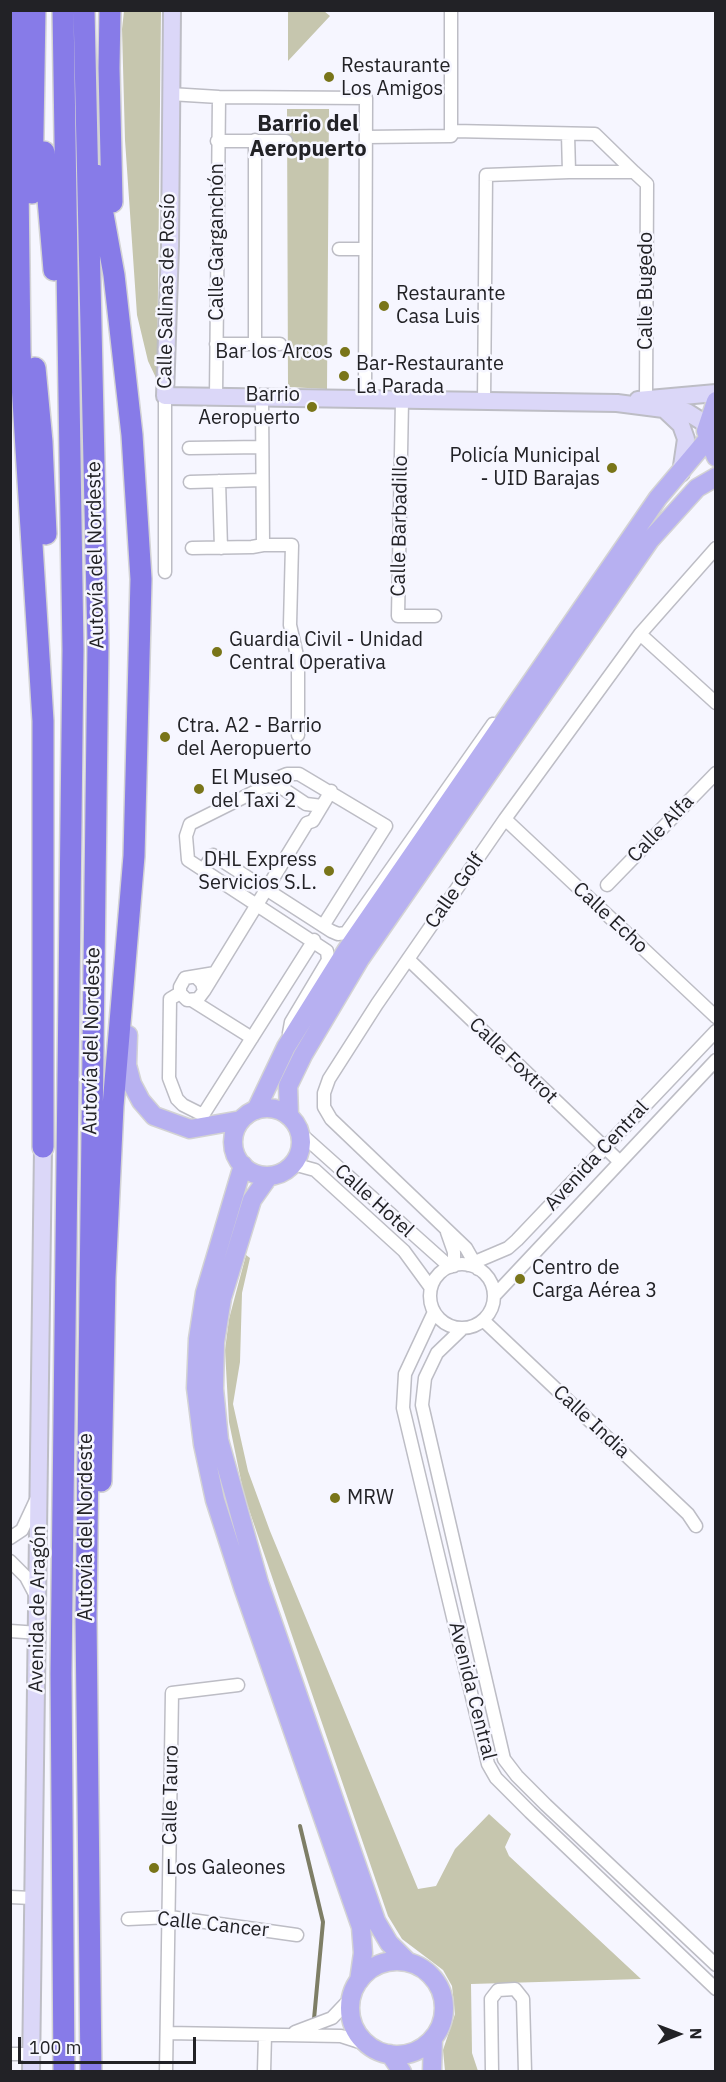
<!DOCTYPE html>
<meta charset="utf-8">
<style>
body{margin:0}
#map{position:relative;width:726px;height:2082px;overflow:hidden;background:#f6f6ff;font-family:"IBM Plex Sans",sans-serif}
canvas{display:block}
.frame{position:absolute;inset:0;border:12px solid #222226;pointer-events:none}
.north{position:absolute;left:648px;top:2004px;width:60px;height:60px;-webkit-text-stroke:4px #f6f6ff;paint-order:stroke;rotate:89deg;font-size:16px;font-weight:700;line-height:24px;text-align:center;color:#222226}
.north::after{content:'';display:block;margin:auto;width:21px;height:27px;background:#222226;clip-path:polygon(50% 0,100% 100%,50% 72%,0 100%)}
.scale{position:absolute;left:18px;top:2037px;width:178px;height:27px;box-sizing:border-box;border:3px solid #222226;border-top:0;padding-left:8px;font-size:18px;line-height:21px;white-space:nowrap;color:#222226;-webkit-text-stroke:4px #f6f6ff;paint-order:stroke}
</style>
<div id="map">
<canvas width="726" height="2082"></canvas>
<div class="frame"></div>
<div class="north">N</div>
<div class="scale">100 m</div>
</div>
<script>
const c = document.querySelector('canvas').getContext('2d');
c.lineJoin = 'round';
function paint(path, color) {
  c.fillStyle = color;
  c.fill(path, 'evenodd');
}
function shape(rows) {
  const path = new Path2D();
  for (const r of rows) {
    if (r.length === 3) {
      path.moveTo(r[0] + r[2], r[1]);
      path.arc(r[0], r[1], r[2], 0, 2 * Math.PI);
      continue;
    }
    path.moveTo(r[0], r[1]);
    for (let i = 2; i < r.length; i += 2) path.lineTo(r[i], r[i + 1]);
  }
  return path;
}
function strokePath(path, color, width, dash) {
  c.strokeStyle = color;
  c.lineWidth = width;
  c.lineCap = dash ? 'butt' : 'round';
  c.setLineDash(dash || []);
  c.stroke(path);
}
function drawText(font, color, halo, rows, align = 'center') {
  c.font = font + ' "IBM Plex Sans",sans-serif';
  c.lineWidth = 5;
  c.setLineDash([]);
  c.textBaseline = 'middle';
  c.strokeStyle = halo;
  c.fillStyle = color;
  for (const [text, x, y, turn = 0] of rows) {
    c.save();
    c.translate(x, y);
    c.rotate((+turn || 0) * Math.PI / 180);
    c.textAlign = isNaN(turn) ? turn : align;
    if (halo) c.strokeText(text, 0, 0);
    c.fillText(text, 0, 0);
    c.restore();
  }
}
const green = shape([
 [124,11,161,11,157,380,148,361,137,315,125,140,122,29],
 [288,11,324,11,330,16,288,61],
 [287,109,329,109,327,389,288,387],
 [246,1255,250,1258,242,1293,240,1362,233,1404,248,1471,270,1531,418,1889,436,1886,455,1849,489,1814,511,1834,505,1847,509,1856,641,1979,471,1984,472,2053,478,2071,445,2071,443,2050,455,2014,452,1986,443,1970,402,1939,388,1916,244,1495,229,1422,225,1350,229,1319]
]);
const stream = shape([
 [300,1826,323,1922,314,2019]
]);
const street = shape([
 [170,94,219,97,366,98,365,400],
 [568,134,569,172],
 [451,136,451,10],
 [366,137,451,136,454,131,595,134,634,172],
 [217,141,286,141],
 [339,249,365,249],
 [216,344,255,344,255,140],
 [255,344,280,344],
 [216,397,219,97],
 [262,399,263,545,292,545,290,625,298,660,298,735],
 [402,400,398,616,435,616],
 [484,402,486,175,569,172,634,172,647,184,646,399],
 [189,448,262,447],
 [219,481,221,548],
 [190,482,262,480],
 [192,548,252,547,263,545],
 [165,572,165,396],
 [640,634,716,703],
 [262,788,268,786,282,788,306,804,322,806],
 [505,819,716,1017],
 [203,870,213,855,331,931,338,934,346,933,493,724],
 [607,885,716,773],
 [408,959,619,1161],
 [196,977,202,983,204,991,198,999,187,1000,180,993,180,987,185,978,215,973],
 [204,991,307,823,313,821,331,791],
 [180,993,170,999,169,1078,177,1099,183,1105,203,1115,314,940],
 [193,1001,252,1038],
 [289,1033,291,1022,328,960,327,951,188,860,186,836,190,824,262,788,272,780,287,774,299,774,386,826,323,926],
 [300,1133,450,1267],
 [293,1164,315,1170,404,1251,431,1288],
 [447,1232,454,1252,454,1266],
 [462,1296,32],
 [468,1265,508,1248,517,1240,716,1031],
 [478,1269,466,1248,331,1119,324,1107,324,1093,329,1079,377,1004,505,819,640,634,716,548],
 [494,1296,716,1060],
 [434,1312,405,1374,403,1408,488,1764,496,1778,530,1812,716,1989],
 [483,1320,688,1514,696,1526],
 [463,1328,437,1353,425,1378,422,1405,504,1759,517,1776,546,1805,716,1965],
 [10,1538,22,1530,36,1500],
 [10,1561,26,1577,36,1596],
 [10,1631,39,1633],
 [10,1897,32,1898],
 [128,1919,170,1917,297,1935],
 [295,2032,332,2018,352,1997],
 [167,2033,341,2036,369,2045],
 [10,2054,31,2054],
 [166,2072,172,1693,238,1685],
 [264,2072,265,2035],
 [492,2072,491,1999,498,1990,515,1989,523,1999,525,2072]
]);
const secondary = shape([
 [172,10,170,246,165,396,617,403,687,412,706,424],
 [638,400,716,393],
 [664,409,681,425,686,439,681,473],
 [31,2072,43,1147]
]);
const primary = shape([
 [716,401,706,431,716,457],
 [128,1035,127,1065,132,1084,141,1101,154,1116,190,1129,241,1120],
 [267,1142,34],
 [256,1110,286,1047,346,951,658,498,707,440],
 [289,1115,288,1086,303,1055,360,959,650,540,697,488,716,477],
 [243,1165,205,1293,198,1339,196,1388,203,1444,215,1500,243,1587,361,1927,363,1953,359,1981],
 [269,1176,252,1200,222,1298,215,1342,214,1389,219,1440,259,1583,376,1921,389,1943,408,1962],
 [397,2008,47],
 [390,2054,402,2072],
 [432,2072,433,2038]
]);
const highway = shape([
 [16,10,20,352,43,721,43,1147],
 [63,10,73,650,61,1673,64,2072],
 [84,10,98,644,86,1618,91,2072],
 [110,10,109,68,112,202],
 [44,152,54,270],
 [96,175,114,275,132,435,141,579,134,856,113,1106,105,1278,101,1481],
 [32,193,35,10],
 [35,368,42,442,46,534]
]);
const markers = [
 [329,77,6,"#797519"],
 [384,306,6,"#797519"],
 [345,352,6,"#797519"],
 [344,376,6,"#797519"],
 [312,407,6,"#797519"],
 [612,468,6,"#797519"],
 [217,652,6,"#797519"],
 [165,737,6,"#797519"],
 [199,789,6,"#797519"],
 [329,871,6,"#797519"],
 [520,1279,6,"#797519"],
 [335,1498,6,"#797519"],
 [154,1868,6,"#797519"]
];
const poiNames = [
 ["Restaurante",341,66],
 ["Los Amigos",341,89],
 ["Restaurante",396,294],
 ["Casa Luis",396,317],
 ["Bar los Arcos",333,352,"right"],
 ["Bar-Restaurante",356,364],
 ["La Parada",356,387],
 ["Barrio",300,395,"right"],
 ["Aeropuerto",300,418,"right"],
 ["Policía Municipal",600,456,"right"],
 ["- UID Barajas",600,479,"right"],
 ["Guardia Civil - Unidad",229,640],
 ["Central Operativa",229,663],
 ["Ctra. A2 - Barrio",177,726],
 ["del Aeropuerto",177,749],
 ["El Museo",211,778],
 ["del Taxi 2",211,801],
 ["DHL Express",317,860,"right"],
 ["Servicios S.L.",317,883,"right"],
 ["Centro de",532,1268],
 ["Carga Aérea 3",532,1291],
 ["MRW",347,1498],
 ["Los Galeones",166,1868]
];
const streetNames = [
 ["Calle Garganchón",217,242,-90],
 ["Calle Salinas de Rosío",167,291,-89],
 ["Calle Bugedo",646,291,-90],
 ["Calle Barbadillo",400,526,-89],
 ["Autovía del Nordeste",96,555,-91],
 ["Calle Alfa",661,829,-46],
 ["Calle Golf",455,891,-55],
 ["Calle Echo",610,918,43],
 ["Autovía del Nordeste",92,1041,-89],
 ["Calle Foxtrot",513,1061,44],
 ["Avenida Central",597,1156,-47],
 ["Calle Hotel",374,1201,42],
 ["Calle India",591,1422,43],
 ["Autovía del Nordeste",86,1527,-90],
 ["Avenida de Aragón",38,1609,-89],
 ["Avenida Central",472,1691,76],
 ["Calle Tauro",171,1795,-89],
 ["Calle Cancer",213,1925,6]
];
const quarterNames = [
 ["Barrio del",308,125],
 ["Aeropuerto",308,150]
];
paint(green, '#c6c6ae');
strokePath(stream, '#7e7e66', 4);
strokePath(street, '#bdbdc5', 15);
strokePath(secondary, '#bdbdc5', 20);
strokePath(primary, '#d3d3d4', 21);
strokePath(highway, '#d3d3d4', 24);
strokePath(street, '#fff', 12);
strokePath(secondary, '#dbd7f8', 16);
strokePath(primary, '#b7b0f1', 18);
strokePath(highway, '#877be8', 21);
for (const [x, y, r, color] of markers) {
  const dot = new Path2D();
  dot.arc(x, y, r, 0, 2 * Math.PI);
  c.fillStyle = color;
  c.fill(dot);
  strokePath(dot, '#f6f6ff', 2);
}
drawText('20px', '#222226', '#f6f6ff', poiNames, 'left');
drawText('20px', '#222226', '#f6f6ff', streetNames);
drawText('bold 22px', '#222226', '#f6f6ff', quarterNames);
</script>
